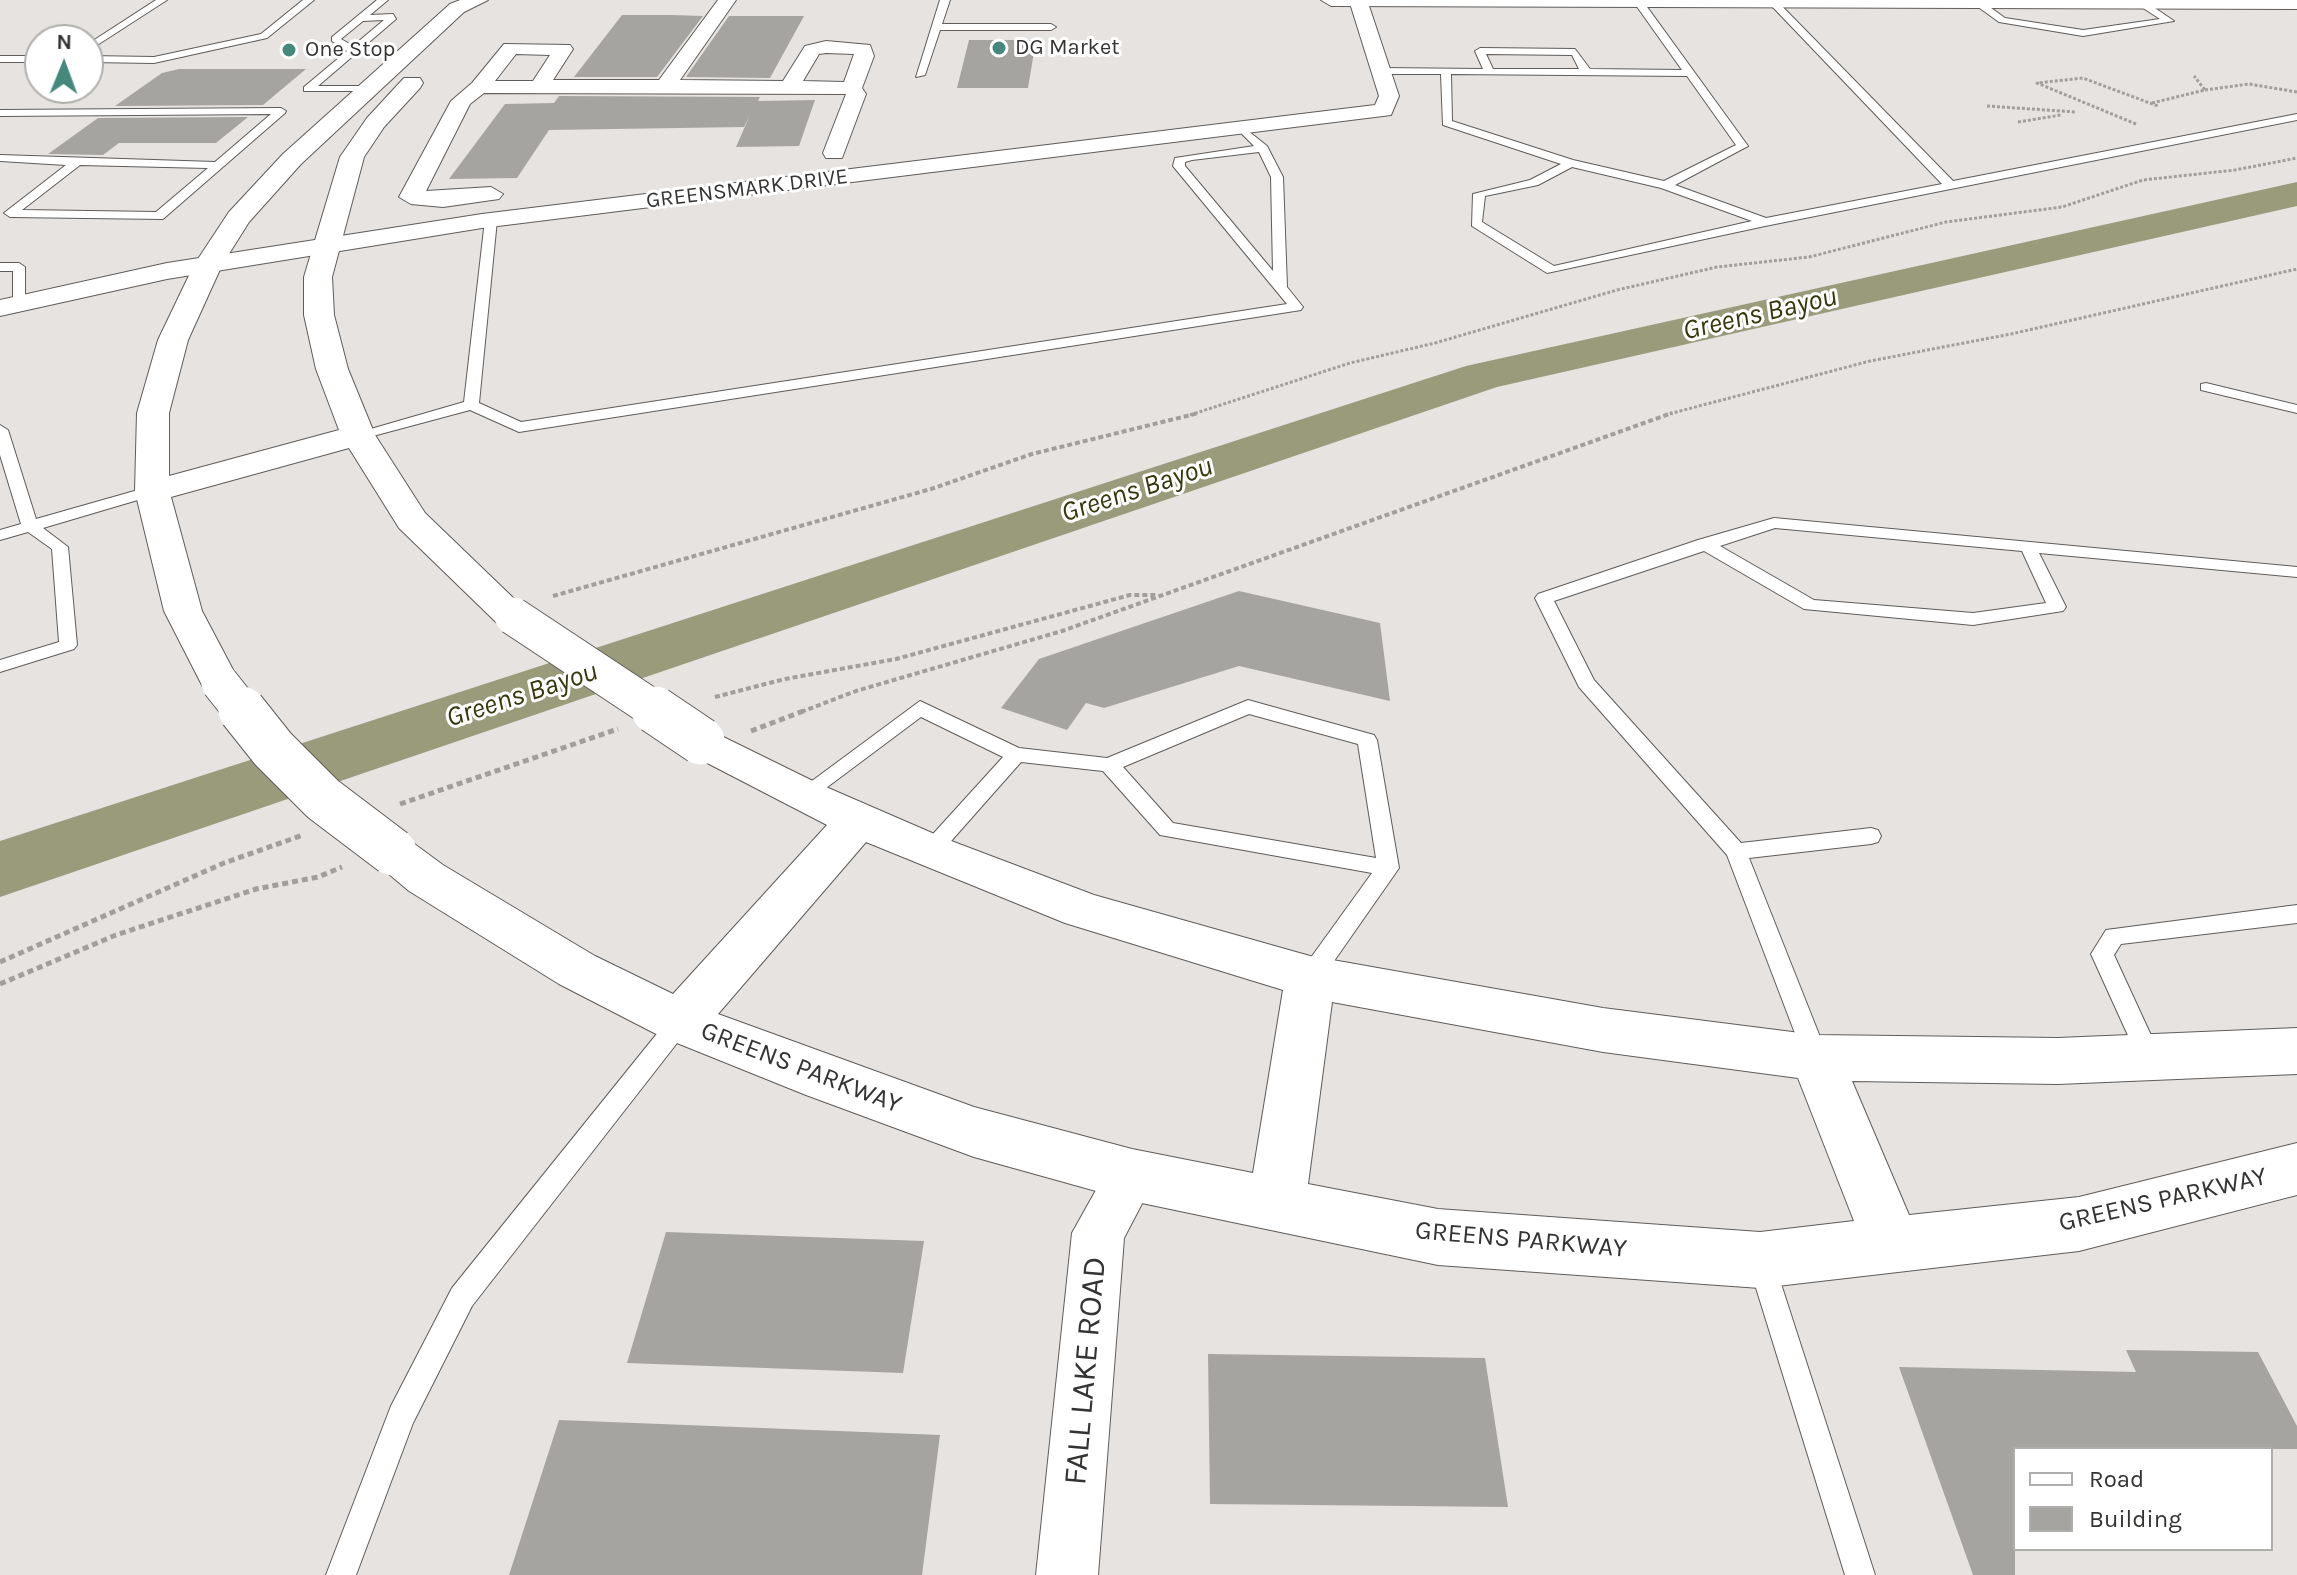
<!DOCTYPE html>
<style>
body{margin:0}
#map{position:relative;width:2297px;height:1575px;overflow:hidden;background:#e6e3e0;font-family:Karla,sans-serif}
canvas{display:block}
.legend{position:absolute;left:2013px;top:1447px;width:260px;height:104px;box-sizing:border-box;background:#fff;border:2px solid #aeaead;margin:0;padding:10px 14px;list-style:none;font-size:24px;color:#353433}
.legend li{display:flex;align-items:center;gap:16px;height:40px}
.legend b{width:40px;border:2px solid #aeaead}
.north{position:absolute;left:24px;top:24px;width:80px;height:80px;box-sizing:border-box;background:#fff;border:2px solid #aeaead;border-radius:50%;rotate:1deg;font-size:22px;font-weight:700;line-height:32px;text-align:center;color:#353433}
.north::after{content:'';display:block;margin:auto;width:28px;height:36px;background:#45897c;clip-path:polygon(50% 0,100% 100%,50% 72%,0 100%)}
</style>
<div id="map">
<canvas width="2297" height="1575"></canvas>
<ul class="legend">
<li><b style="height:10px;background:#fff"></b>Road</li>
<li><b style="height:22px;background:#a6a4a1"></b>Building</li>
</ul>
<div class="north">N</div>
</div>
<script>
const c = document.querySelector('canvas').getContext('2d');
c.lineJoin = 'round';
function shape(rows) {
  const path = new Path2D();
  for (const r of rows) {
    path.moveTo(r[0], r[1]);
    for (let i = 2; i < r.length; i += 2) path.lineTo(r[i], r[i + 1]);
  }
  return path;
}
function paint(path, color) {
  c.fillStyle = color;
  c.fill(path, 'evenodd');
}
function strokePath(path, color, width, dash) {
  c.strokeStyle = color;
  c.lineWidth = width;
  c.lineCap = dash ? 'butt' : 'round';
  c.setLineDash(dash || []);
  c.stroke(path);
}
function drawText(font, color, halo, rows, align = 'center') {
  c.font = font + ' Karla,sans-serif';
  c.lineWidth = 6;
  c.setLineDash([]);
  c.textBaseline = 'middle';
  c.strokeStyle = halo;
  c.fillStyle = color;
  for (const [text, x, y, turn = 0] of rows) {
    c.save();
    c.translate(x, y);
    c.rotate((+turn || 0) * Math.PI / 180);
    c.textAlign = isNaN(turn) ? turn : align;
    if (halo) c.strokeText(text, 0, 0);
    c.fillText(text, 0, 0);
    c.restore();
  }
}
const river = shape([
 [2297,182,2297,206,1497,387,0,897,0,841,1466,366,2297,182]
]);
const building = shape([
 [622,15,672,15,703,16,657,77,574,77],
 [729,16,804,16,770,78,686,77],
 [969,40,1036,40,1028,88,957,88],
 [179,69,306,69,263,105,115,106,162,73],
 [559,96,760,97,758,101,815,100,799,146,736,147,750,115,744,127,549,130,517,178,449,179,505,104,554,103],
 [248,117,216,143,119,143,103,155,48,154,98,118],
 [1239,591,1380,623,1390,701,1239,666,1104,708,1086,703,1067,730,1001,708,1039,659],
 [666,1232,924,1241,903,1373,627,1363],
 [2126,1350,2258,1352,2297,1426,2297,1449,2015,1449,2015,1575,1973,1575,1899,1367,2136,1372],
 [1208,1354,1485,1358,1508,1507,1210,1504],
 [559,1420,940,1435,922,1575,509,1575]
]);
const pathFar2 = shape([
 [2205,90,2249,84,2297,92],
 [2152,103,2205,90,2194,76],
 [1987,106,2076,112],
 [2018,122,2061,115],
 [2136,124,2037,83,2083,78,2158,106],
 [1190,415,1350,363,1435,343,1617,290,1717,267,1809,257,1946,222,2062,207,2143,180,2235,170,2297,158],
 [1665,415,1870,361,2011,334,2297,269]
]);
const pathFar1 = shape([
 [553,596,931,489,1032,454,1199,413],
 [715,697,785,679,896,659,1130,595,1156,595],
 [801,712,856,691,1062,631,1672,413]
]);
const path = shape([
 [751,731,806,710],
 [400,804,618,729],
 [0,962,224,863,303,835],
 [0,984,116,935,256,889,318,877,342,867]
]);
const lane = shape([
 [156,0,167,0,88,51,88,44,156,0],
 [303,0,314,0,267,38,154,63,88,62,88,56,154,57,261,34,303,0],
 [377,0,388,0,370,15,393,14,396,19,318,86,369,86,373,91,304,91,304,87,347,51,332,41,332,37,377,0],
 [384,20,353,46,341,39,363,21,384,20],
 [940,0,950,0,942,24,1051,24,1056,27,1051,30,940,30,925,75,916,77,940,0],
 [1642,0,1748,146,1675,185,1766,218,1942,184,1766,0,1776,0,1953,181,2297,114,2297,120,1765,226,1547,273,1472,226,1473,194,1530,180,1561,164,1443,125,1441,74,1380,74,1375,71,1380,68,1483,69,1475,51,1480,48,1575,49,1590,69,1682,70,1633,1,1642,0],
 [1486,54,1572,55,1579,69,1493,69,1486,54],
 [1451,74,1687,76,1736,145,1664,181,1573,160,1452,121,1451,74],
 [1572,167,1661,188,1752,221,1554,266,1482,222,1485,196,1538,185,1572,167],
 [1974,0,1980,0,2005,18,2083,30,2160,19,2137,4,2137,0,2143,0,2174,21,2083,36,1999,22,1974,4,1974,0],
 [0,56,40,56,40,62,0,62,0,56],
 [281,108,286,111,285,113,163,219,10,217,4,213,66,165,0,161,0,155,215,162,271,114,0,116,0,110,281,108],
 [80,165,208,168,156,212,22,210,80,165],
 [1242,126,1267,146,1283,177,1287,287,1303,307,1301,310,519,432,470,410,358,440,350,435,464,402,485,220,491,216,497,220,479,403,521,422,1287,304,1173,166,1175,158,1254,146,1237,129,1242,126],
 [1259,152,1271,177,1273,271,1185,166,1185,162,1192,160,1259,152],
 [0,263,19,263,25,267,25,306,13,303,13,271,0,271,0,263],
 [2206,383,2297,405,2297,413,2201,390,2201,384,2206,383],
 [0,425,8,430,36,519,152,486,160,491,158,494,43,528,68,547,77,645,74,649,0,672,0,660,59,642,52,549,28,532,0,540,0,530,21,524,0,455,0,425],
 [1774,518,2297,567,2297,577,2039,553,2066,607,2063,611,1973,625,1804,609,1704,551,1554,601,1594,680,1741,843,1871,828,1878,830,1881,836,1878,842,1871,844,1749,858,1828,1057,1824,1064,1816,1067,1808,1064,1804,1057,1727,855,1579,687,1535,598,1538,594,1698,540,1774,518],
 [1775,528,2022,551,2046,603,1973,613,1814,600,1720,546,1775,528],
 [1248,700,1374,735,1377,740,1399,868,1318,984,1310,986,1302,984,1299,977,1302,970,1372,873,1160,835,1103,771,1021,762,937,857,930,859,923,857,920,851,923,845,1003,757,921,717,810,800,796,800,793,795,920,701,1019,748,1107,758,1248,700],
 [1249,714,1358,744,1376,858,1173,823,1123,767,1249,714],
 [2297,905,2297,923,2121,944,2114,955,2161,1057,2157,1064,2149,1067,2141,1064,2091,954,2106,930,2297,905],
 [680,1012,688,1015,692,1022,688,1029,472,1306,413,1423,356,1575,326,1575,391,1406,452,1288,672,1015,680,1012],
 [1761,1249,1770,1253,1774,1262,1875,1575,1845,1575,1748,1262,1752,1253,1761,1249]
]);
const street = shape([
 [718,0,736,0,680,80,783,81,805,46,826,41,870,45,874,56,862,88,866,94,842,158,826,158,823,153,846,94,484,93,470,104,426,191,491,187,503,194,499,199,443,207,411,204,399,197,451,101,472,83,504,44,570,45,573,49,553,80,659,80,718,0],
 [826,53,854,54,844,82,803,81,819,54,826,53],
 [516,54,550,55,533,81,495,81,516,54],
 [1349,0,1367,0,1399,96,1391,115,482,228,167,279,0,316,0,300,167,263,482,214,1375,105,1379,96,1349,0],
 [1132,1151,1150,1158,1157,1175,1124,1238,1098,1575,1036,1575,1072,1233,1114,1158,1132,1151]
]);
const secondary = shape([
 [460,0,488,0,464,12,301,164,249,222,222,265,188,340,169,413,169,476,339,430,316,369,304,315,304,277,340,157,367,118,404,78,420,78,423,83,420,88,384,127,364,157,332,277,334,315,348,369,375,435,425,513,532,616,527,625,513,628,499,625,399,528,349,448,171,497,202,611,240,683,234,693,220,697,206,693,164,611,135,491,137,413,158,340,194,265,229,212,283,154,450,4,460,0],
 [1321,0,2297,0,2297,9,1331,6,1321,0],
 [701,726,819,784,946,839,1094,895,1310,956,1603,1008,1816,1035,2058,1038,2297,1028,2297,1074,2058,1084,1852,1081,1909,1215,2079,1197,2297,1143,2297,1195,2079,1251,1760,1288,1438,1265,1132,1201,974,1157,806,1095,662,1037,559,984,409,891,377,864,370,852,377,840,393,834,409,840,443,865,595,956,673,994,827,825,686,752,680,741,686,730,701,726],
 [866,842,1065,923,1283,990,1253,1173,1132,1149,974,1107,718,1014,866,842],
 [1332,1002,1603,1052,1798,1078,1854,1221,1760,1232,1438,1209,1308,1184,1332,1002]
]);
const secondaryBridgeFar1 = shape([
 [513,616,658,712],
 [220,683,243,712]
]);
const secondaryBridge = shape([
 [242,710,273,749,323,799,393,852],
 [655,710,701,741]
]);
const markers = [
 [999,48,8,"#45897c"],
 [289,50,8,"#45897c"]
];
const farPoinames = [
 ["DG Market",1015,48],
 ["One Stop",305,50]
];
const farStreetnames = [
 ["GREENSMARK DRIVE",747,189,-7]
];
const streetNames = [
 ["GREENS PARKWAY",801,1068,21],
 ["GREENS PARKWAY",2163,1200,-13],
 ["GREENS PARKWAY",1521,1240,5]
];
const waterNames = [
 ["Greens Bayou",1760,314,-13],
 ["Greens Bayou",1137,490,-18],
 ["Greens Bayou",522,695,-18]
];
const nearStreetnames = [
 ["FALL LAKE ROAD",1086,1371,-85]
];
paint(river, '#9a9b7b');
paint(building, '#a6a4a1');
strokePath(lane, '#5f5c5a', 2);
strokePath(street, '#5f5c5a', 2);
strokePath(secondary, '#5f5c5a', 2);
strokePath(pathFar2, '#a19e9c', 3, [3, 2]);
strokePath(pathFar1, '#a19e9c', 4, [5, 3]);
strokePath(path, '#a19e9c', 5, [6, 4]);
paint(lane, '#fff');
paint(street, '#fff');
paint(secondary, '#fff');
strokePath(secondaryBridgeFar1, '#5f5c5a', 39, []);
strokePath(secondaryBridge, '#5f5c5a', 49, []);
strokePath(secondaryBridgeFar1, '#fff', 37);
strokePath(secondaryBridge, '#fff', 47);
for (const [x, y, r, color] of markers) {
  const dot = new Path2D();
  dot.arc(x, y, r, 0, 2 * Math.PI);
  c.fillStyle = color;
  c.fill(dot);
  strokePath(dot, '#fff', 3);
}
drawText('22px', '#353433', '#fff', farPoinames, 'left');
drawText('22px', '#353433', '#fff', farStreetnames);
drawText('26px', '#353433', '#fff', streetNames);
drawText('italic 28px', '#38380e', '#fff', waterNames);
drawText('32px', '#353433', '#fff', nearStreetnames);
</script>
